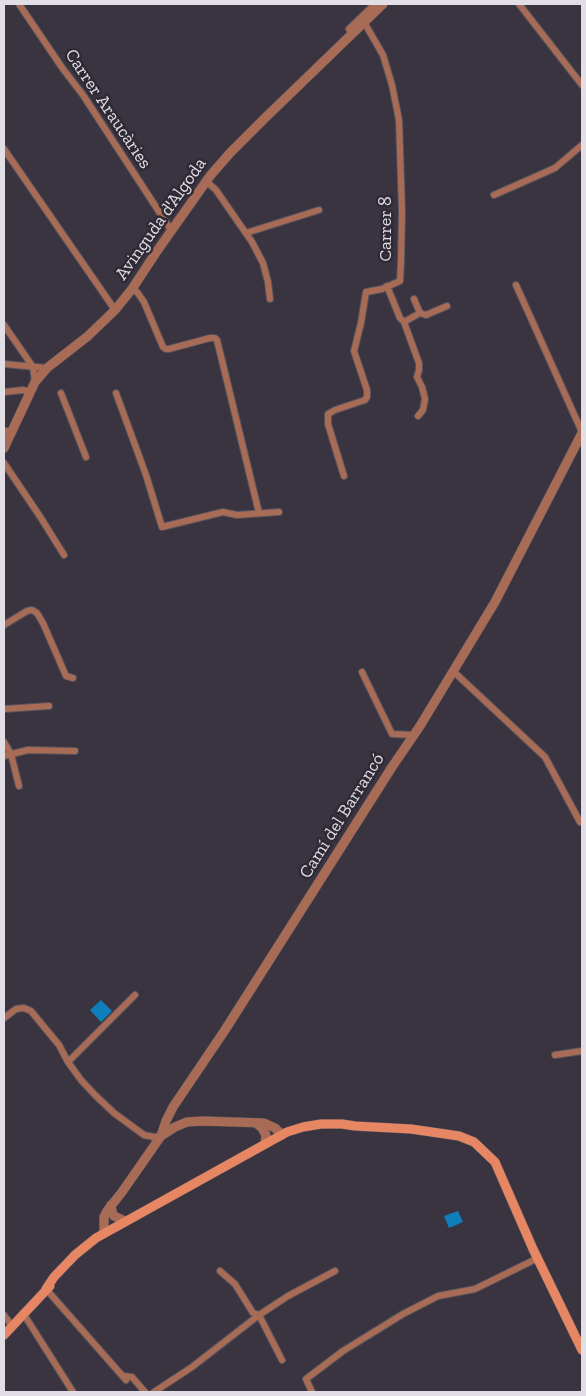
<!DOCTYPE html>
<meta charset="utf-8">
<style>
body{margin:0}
#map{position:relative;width:586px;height:1396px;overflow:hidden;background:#39343f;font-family:"Zilla Slab",serif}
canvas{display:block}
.frame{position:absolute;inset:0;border:5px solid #e1dee5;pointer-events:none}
</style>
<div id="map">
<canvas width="586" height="1396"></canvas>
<div class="frame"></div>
</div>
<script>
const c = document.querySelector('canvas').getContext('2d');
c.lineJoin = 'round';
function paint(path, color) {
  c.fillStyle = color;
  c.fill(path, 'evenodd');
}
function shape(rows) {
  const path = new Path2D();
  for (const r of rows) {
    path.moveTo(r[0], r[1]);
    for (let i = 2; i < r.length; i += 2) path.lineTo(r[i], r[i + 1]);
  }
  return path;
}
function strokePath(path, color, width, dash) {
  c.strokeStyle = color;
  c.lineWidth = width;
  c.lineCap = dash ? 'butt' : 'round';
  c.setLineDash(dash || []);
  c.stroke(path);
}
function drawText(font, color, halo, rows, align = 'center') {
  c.font = font + ' "Zilla Slab",serif';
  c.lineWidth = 5;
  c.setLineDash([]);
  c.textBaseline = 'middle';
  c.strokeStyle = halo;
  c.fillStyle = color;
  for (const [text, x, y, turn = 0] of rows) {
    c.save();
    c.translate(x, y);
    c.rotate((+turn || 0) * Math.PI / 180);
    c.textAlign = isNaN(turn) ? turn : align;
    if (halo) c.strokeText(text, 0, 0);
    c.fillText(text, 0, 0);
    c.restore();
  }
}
const water = shape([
 [101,1000,112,1011,101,1022,90,1010],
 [458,1211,463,1222,449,1228,444,1216]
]);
const minor = shape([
 [19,4,63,69,83,95,171,230],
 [519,4,582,85],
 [349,29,375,4],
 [4,149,115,310],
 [206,181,216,190,252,242,263,263,268,282,270,299],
 [494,195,555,168,582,145],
 [246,233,319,210],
 [516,285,582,432],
 [387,286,400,318,404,322],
 [132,289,137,292,144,302,163,347,166,349,169,349,210,338,215,338,217,340,259,513],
 [414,299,420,313],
 [4,325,33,367,35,382],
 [4,364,47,368],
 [4,392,23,390,30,392],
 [61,393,86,457],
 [116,393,146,475,162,527,223,512,237,515,279,512],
 [418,416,423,410,425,399,422,387,417,377,419,370,419,363,404,322,420,313,426,315,447,306],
 [4,431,12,431],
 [4,463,41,518,64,555],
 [344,476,328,424,328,414,335,410,365,400,367,397,367,390,354,351,361,323,366,292,382,289,400,281,401,261,402,211,399,120,392,85,383,55,364,22],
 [4,625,27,611,32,610,37,613,43,623,66,676,73,678],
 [453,671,545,757,580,822],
 [362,672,392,734,414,735],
 [4,709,49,706],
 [4,742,11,754,19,786],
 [4,756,28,750,75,751],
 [4,1018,16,1009,24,1008,31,1011,59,1045,68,1062,81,1080,96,1096,114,1113,144,1135,154,1137,161,1136],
 [555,1055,582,1051],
 [68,1062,135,995],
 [220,1271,235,1284,253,1313,259,1315,288,1296,335,1271],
 [46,1289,126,1380],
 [23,1313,73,1392],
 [4,1315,12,1326],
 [123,1376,132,1377,145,1392],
 [154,1392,192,1367,259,1315,282,1360],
 [312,1392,306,1379,343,1351,403,1314,438,1296,475,1289,538,1258]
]);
const tertiary = shape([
 [4,448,35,382,47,368,88,336,115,310,132,289,157,251,210,176,230,153,265,118,383,4],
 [256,1123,262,1128,266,1135,265,1143],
 [161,1136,175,1127,187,1122,202,1121,264,1123,275,1128,282,1135],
 [111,1205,112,1212,114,1216,125,1221],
 [104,1233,104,1217,107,1211,122,1192,161,1136,166,1121,173,1107,225,1030,392,767,420,726,495,602,582,433]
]);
const secondary = shape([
 [46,1289,54,1277,75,1255,96,1238,287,1132,303,1127,321,1124,342,1124,355,1126,411,1129,459,1136,474,1142,495,1162,533,1249,582,1350],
 [4,1335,50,1286]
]);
const streetNames = [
 ["Carrer Araucàries",108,109,56],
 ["Avinguda d'Algoda",161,219,-55],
 ["Carrer 8",386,229,-90],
 ["Camí del Barrancó",342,816,-58]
];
paint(water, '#0e7fbb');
strokePath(minor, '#57535d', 8);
strokePath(tertiary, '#57535d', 10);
strokePath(secondary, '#57535d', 10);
strokePath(minor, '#a86b55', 6);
strokePath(tertiary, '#a86b55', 9);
strokePath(secondary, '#e78663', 9);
drawText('18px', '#e1dee5', '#2f2a35', streetNames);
</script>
